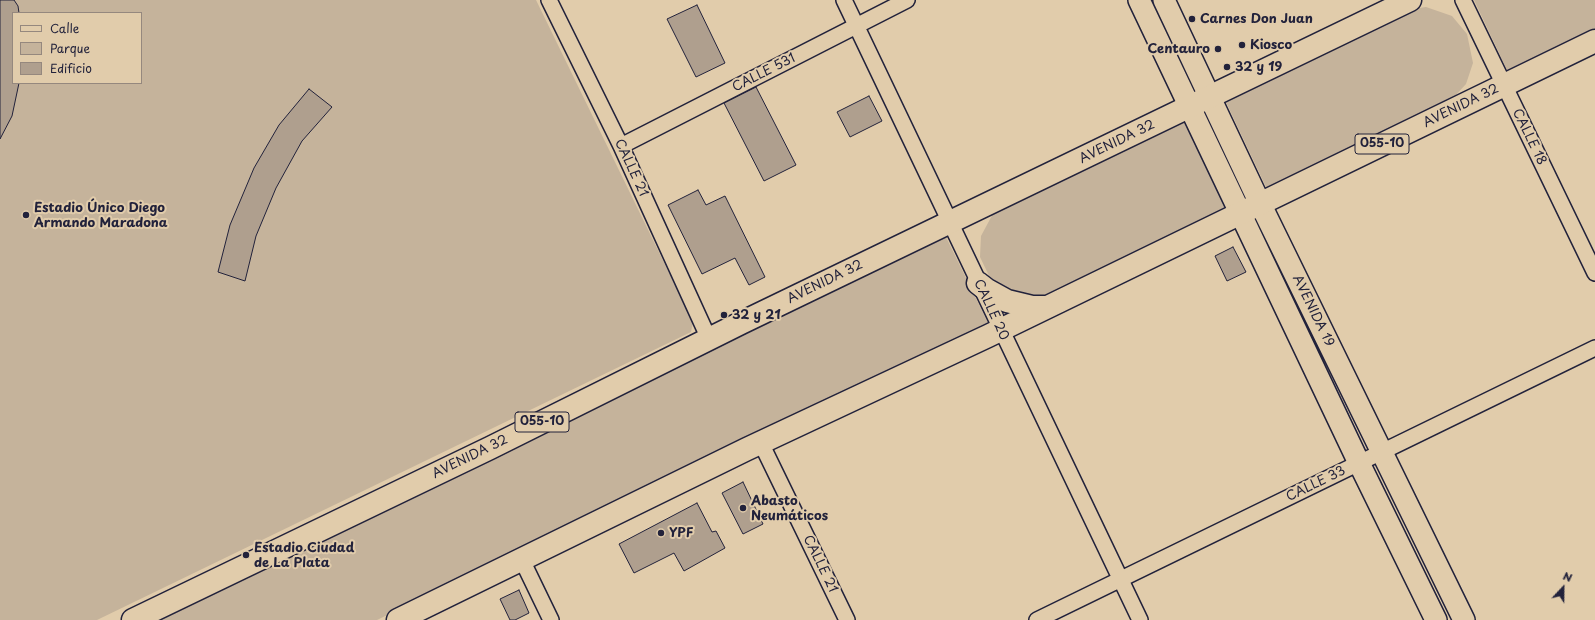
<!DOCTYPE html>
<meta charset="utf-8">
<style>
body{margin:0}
#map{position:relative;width:1595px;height:620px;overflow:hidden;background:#e1ccab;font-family:"Playpen Sans",sans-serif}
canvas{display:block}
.legend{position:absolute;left:12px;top:12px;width:130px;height:72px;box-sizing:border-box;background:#e1ccab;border:1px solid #95887e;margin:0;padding:5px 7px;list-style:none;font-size:12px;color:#22223b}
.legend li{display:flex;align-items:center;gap:8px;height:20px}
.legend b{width:20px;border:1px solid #95887e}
.north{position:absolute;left:1543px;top:568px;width:40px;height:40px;-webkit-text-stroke:3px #e1ccab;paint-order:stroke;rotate:22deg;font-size:11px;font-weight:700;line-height:16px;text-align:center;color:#22223b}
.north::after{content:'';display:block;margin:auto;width:14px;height:18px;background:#22223b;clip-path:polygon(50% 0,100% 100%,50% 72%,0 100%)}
</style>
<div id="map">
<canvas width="1595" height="620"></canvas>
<ul class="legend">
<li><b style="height:5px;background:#e1ccab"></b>Calle</li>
<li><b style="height:11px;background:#c5b39b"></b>Parque</li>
<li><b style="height:11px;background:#af9f8e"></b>Edificio</li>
</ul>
<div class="north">N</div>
</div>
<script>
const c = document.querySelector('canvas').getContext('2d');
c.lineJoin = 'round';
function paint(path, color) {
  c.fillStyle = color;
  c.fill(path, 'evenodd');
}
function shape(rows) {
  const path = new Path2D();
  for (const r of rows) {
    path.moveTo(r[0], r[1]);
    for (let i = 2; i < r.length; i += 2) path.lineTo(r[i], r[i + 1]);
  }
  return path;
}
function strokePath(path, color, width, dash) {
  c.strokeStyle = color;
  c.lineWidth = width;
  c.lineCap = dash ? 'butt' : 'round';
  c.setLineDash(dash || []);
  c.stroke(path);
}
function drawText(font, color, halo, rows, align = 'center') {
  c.font = font + ' "Playpen Sans",sans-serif';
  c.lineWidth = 4;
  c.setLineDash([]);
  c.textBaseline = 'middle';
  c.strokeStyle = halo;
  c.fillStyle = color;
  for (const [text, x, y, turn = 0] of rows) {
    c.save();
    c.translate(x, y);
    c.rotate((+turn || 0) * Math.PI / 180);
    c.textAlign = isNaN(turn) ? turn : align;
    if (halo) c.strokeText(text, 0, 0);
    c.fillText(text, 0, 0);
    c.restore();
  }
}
const green = shape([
 [0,0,536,0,693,322,691,332,97,620,0,620],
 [13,13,141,13,141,83,13,83],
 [1474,0,1595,0,1595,30,1508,72],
 [1426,7,1452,16,1467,34,1473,63,1466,84,1454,97,1273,188,1266,187,1224,98,1406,10],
 [1187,117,1231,206,1038,299,1010,295,993,284,980,257,981,236,996,208],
 [944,233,988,323,377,620,148,620]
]);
const building = shape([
 [0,0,14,0,18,6,19,13,13,13,13,83,19,83,12,116,0,139,0,0],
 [697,5,725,63,696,77,667,19,697,5],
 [756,87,796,165,764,181,724,103,756,87],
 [309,89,332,107,302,141,276,188,256,236,245,281,218,272,230,225,254,168,279,125,309,89],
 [869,96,882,121,850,137,837,112,869,96],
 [698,190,706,205,725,196,765,277,749,285,735,258,702,274,668,205,698,190],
 [1233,247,1246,272,1227,281,1215,256,1233,247],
 [743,482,763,524,743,534,722,493,743,482],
 [697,503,712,532,716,531,725,548,684,571,674,553,634,573,619,544,697,503],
 [519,590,529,613,515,620,510,620,500,599,519,590]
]);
const street = shape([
 [549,0,621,146,709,339],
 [844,0,1140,620],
 [1463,0,1595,273],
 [621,146,907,0],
 [761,443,847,620],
 [522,560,551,620],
 [1037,620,1595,348]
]);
const secondary = shape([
 [1139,0,1359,463,1436,620],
 [1164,0,1255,193,1464,620]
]);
const highway = shape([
 [978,283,987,290,1007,301,1032,307,1045,307],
 [133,620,490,448,741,323,1410,0],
 [398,620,747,449,988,336,1595,41]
]);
const markers = [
 [1192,19,4,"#22223b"],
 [1242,45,4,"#22223b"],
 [1218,49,4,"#22223b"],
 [1227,67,4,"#22223b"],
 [26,215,4,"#22223b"],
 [724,315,4,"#22223b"],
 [743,508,4,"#22223b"],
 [661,533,4,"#22223b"],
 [246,555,4,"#22223b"]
];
const shields = [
 [1382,144,54],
 [542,422,54]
];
const shieldNames = [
 ["055-10",1382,144],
 ["055-10",542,422]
];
const poiNames = [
 ["Carnes Don Juan",1200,19],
 ["Kiosco",1250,45],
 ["Centauro",1210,49,"right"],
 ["32 y 19",1235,67],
 ["Estadio Único Diego",34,208],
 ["Armando Maradona",34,223],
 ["32 y 21",732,315],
 ["Abasto",751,501],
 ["Neumáticos",751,516],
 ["YPF",669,533],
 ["Estadio Ciudad",254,548],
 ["de La Plata",254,563]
];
const streetNames = [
 ["CALLE 531",764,73,-27],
 ["AVENIDA 32",1461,106,-26],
 ["CALLE 18",1529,137,64],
 ["AVENIDA 32",1117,142,-26],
 ["CALLE 21",631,168,65],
 ["AVENIDA 32",825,282,-26],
 ["CALLE 20",991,310,65],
 ["AVENIDA 19",1313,311,64],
 ["AVENIDA 32",470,457,-26],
 ["CALLE 33",1316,484,-26],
 ["CALLE 21",820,564,64]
];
paint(green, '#c5b39b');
paint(building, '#af9f8e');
strokePath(building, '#22223b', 1);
strokePath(street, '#22223b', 18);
strokePath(secondary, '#22223b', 24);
strokePath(highway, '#22223b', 25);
strokePath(street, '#e1ccab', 15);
strokePath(secondary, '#e1ccab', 21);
strokePath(highway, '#e1ccab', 22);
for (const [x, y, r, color] of markers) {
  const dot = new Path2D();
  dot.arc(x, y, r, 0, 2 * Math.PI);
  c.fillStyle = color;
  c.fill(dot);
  strokePath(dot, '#e1ccab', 1.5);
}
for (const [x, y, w] of shields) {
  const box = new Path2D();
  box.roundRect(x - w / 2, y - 10, w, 20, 3);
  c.fillStyle = '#e1ccab';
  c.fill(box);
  strokePath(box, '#22223b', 1);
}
drawText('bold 12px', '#22223b', null, shieldNames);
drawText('bold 13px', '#22223b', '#e1ccab', poiNames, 'left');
drawText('13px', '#22223b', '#e1ccab', streetNames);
</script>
